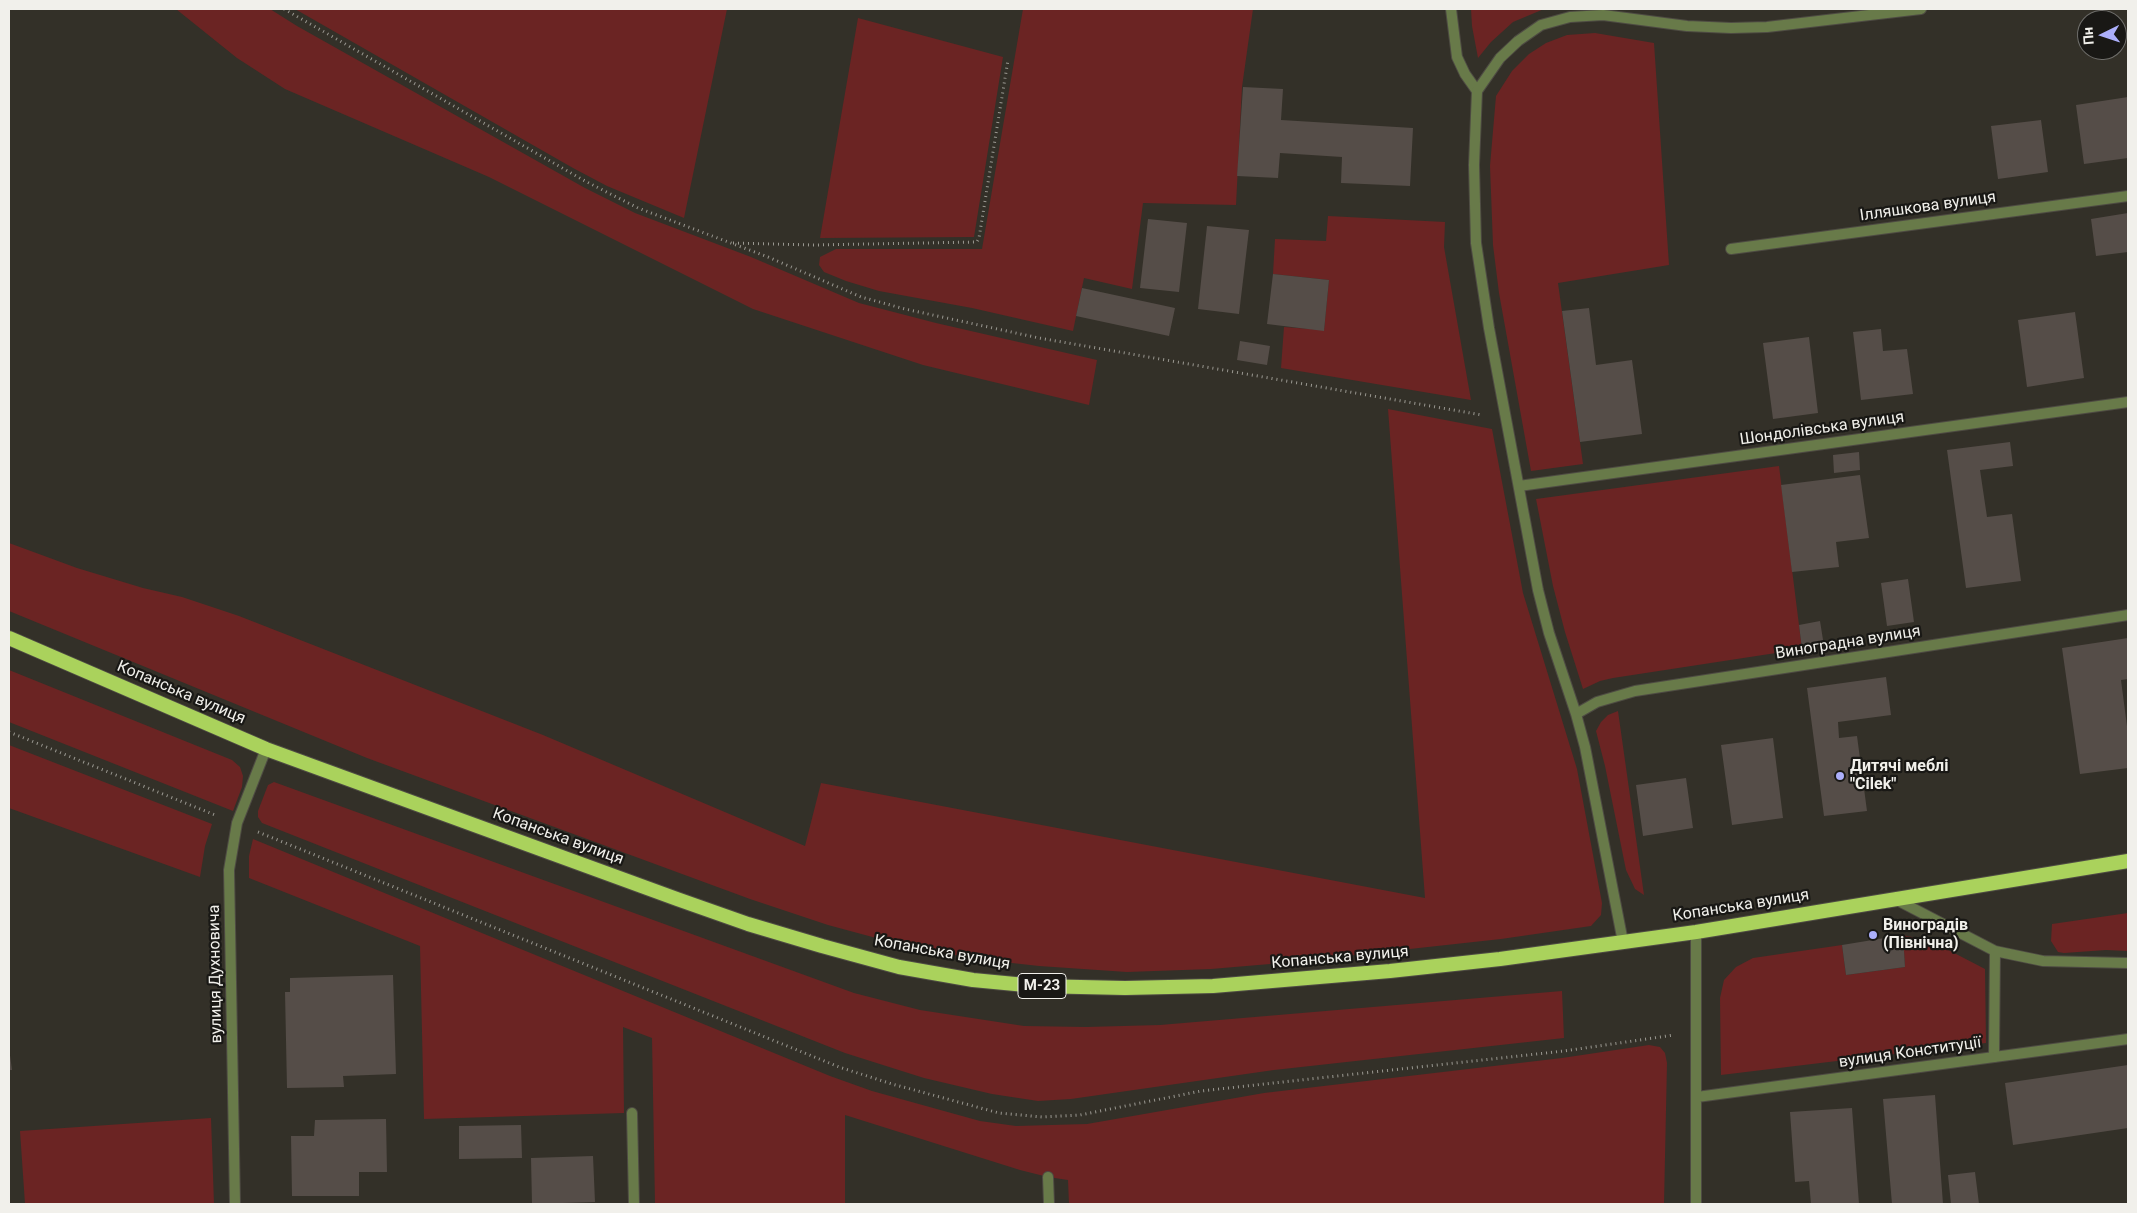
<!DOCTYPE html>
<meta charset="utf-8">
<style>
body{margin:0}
#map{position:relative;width:2137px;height:1213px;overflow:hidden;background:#333028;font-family:Roboto,sans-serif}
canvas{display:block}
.frame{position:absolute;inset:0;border:10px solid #f1f0eb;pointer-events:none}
.north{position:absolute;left:2077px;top:10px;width:50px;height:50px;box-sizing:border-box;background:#191815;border:1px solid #6f6e6b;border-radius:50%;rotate:266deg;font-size:14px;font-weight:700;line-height:20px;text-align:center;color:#f1f0eb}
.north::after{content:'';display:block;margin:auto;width:18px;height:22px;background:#acaffb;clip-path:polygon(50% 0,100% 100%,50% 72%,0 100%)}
</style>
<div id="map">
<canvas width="2137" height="1213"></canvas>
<div class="frame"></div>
<div class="north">Пн</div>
</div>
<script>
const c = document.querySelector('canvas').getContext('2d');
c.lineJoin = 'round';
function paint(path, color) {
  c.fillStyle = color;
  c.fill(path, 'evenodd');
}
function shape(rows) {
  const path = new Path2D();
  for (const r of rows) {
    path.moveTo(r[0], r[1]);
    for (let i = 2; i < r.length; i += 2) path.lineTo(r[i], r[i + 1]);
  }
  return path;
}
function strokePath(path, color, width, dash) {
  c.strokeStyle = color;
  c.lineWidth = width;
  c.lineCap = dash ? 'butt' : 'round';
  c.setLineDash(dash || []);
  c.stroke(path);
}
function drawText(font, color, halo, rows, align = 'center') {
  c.font = font + ' Roboto,sans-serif';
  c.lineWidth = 4.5;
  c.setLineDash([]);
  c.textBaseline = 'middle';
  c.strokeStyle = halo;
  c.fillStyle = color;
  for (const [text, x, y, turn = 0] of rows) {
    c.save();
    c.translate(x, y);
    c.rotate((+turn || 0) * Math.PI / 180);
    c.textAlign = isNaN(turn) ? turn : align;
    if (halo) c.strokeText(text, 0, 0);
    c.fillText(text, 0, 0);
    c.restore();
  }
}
const green = shape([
 [176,9,270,9,297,26,585,188,635,213,751,257,859,303,936,323,1097,360,1089,405,923,365,753,309,489,177,285,89,237,58],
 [295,9,727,9,684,218,607,186,573,168],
 [1023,9,1253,9,1242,87,1236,205,1143,203,1132,289,1084,278,1073,331,972,308,879,291,846,281,824,272,819,265,820,257,836,249,982,249],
 [1471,9,1544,9,1513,22,1491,42,1478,58,1472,26],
 [858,18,1003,57,974,237,820,238],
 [1595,33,1654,43,1669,265,1558,283,1583,464,1531,471,1499,293,1493,245,1490,166,1496,96,1512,71,1529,54,1546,43,1567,35],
 [1328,216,1445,222,1444,247,1471,400,1281,368,1284,327,1324,330,1329,280,1273,274,1275,239,1326,241],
 [1388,409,1492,429,1523,593,1577,769,1602,903,1601,915,1591,926,1501,939,1282,963,1211,969,1127,972,1039,966,976,959,902,945,828,925,750,899,367,758,9,611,9,543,77,568,143,588,182,597,239,616,543,735,805,846,821,783,1425,898],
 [1779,466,1802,649,1613,678,1600,681,1583,689,1565,632,1553,586,1536,499],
 [9,670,232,760,240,767,243,776,242,787,233,811,9,722],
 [1618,711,1644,895,1635,889,1626,870,1605,766,1596,731,1601,722,1608,715],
 [9,745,212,824,205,846,200,877,9,808],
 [274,782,854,993,920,1010,1024,1026,1086,1027,1160,1025,1562,991,1564,1038,1274,1070,1071,1099,1038,1101,992,1094,924,1078,845,1053,262,823,258,817,258,811,268,785],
 [253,839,830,1076,872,1091,980,1121,1016,1126,1087,1124,1264,1093,1562,1058,1649,1045,1660,1047,1665,1053,1667,1063,1664,1204,1069,1204,1068,1180,1048,1177,1020,1170,845,1115,845,1204,655,1204,652,1038,623,1027,624,1113,424,1119,420,946,249,878,249,856],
 [2128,913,2128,951,2106,950,2064,953,2058,952,2051,941,2052,924],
 [1903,935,1933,942,1985,969,1986,1043,1721,1075,1720,998,1724,980,1736,967,1753,958,1842,945,1846,975,1905,967],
 [211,1118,214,1204,25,1204,20,1131]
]);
const building = shape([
 [1243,87,1283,89,1281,120,1413,128,1410,186,1341,183,1342,157,1280,153,1278,178,1237,176],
 [2128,97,2128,158,2084,164,2076,105],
 [2041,120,2048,172,1998,179,1991,126],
 [2128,213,2128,252,2096,256,2091,219],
 [1148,219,1187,223,1179,292,1140,288],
 [1207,226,1249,230,1239,314,1198,309],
 [1273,274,1329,280,1324,331,1267,324],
 [1082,288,1175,308,1169,336,1076,316],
 [1589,308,1596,365,1632,360,1642,434,1580,442,1562,311],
 [2075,312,2084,378,2027,387,2018,320],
 [1881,329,1883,351,1907,349,1913,394,1861,400,1853,332],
 [1809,337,1818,413,1773,419,1763,343],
 [1240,341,1270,346,1267,365,1237,360],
 [2010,442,2013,466,1980,470,1987,517,2012,514,2021,581,1966,588,1947,450],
 [1859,452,1860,470,1834,473,1833,455],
 [1860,475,1869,538,1836,542,1839,567,1792,572,1781,485],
 [1908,579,1914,622,1887,626,1881,583],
 [1820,621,1824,646,1802,649,1799,625],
 [2128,638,2128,679,2121,680,2128,734,2128,768,2080,774,2062,648],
 [1886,677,1891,715,1838,722,1839,738,1857,736,1867,811,1824,816,1807,688],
 [1773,738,1783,818,1732,825,1721,745],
 [1686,778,1693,828,1643,836,1636,785],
 [1903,935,1905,967,1846,975,1842,945],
 [393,975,396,1074,343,1076,344,1087,287,1088,285,992,290,992,290,978],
 [9,1048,12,1070,9,1070],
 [2128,1065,2128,1128,2013,1145,2005,1083],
 [1935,1095,1943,1204,1892,1204,1883,1099],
 [1852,1108,1859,1204,1811,1204,1809,1181,1795,1182,1790,1112],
 [386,1119,387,1172,359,1172,359,1196,292,1196,291,1136,314,1136,315,1120],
 [521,1125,522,1158,459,1159,459,1126],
 [593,1156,595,1202,532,1204,531,1158],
 [1975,1172,1979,1204,1951,1204,1948,1175]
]);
const path = shape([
 [284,9,585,181,638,208,768,257,861,297,905,309,1039,338,1482,415],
 [733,243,813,245,977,242,979,238,1008,60],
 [9,732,215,815],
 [258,832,839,1067,892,1084,999,1113,1042,1117,1080,1115,1201,1091,1564,1051,1674,1035]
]);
const service = shape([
 [1451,9,1457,57,1465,74,1477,91],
 [1895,899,1995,951,2043,961,2128,963],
 [1994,1057,1995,951]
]);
const minor = shape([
 [1731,249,2128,196],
 [1519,486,2128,402],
 [1576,714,1597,702,1635,691,2128,615],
 [1623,942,1585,747,1576,714,1549,633,1538,590,1489,328,1476,243,1474,165,1477,91,1500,58,1518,41,1541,25,1570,17,1603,15,1687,26,1731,28,1767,27,1921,9],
 [1697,1097,2128,1039],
 [632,1113,634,1204],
 [1048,1177,1049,1204],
 [235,1204,229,870,237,823,266,749],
 [1696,1204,1696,932]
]);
const trunk = shape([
 [9,638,266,749,677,899,748,924,822,946,899,967,973,980,1036,986,1125,988,1213,986,1390,971,1500,959,1696,932,2128,861]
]);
const markers = [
 [1840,776,5,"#acaffb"],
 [1873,935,5,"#acaffb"]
];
const shields = [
 [1042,986,48]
];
const shieldNames = [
 ["М-23",1042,986]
];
const streetNames = [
 ["Ілляшкова вулиця",1928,207,-8],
 ["Шондолівська вулиця",1822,429,-8],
 ["Виноградна вулиця",1848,643,-9],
 ["Копанська вулиця",181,693,23],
 ["Копанська вулиця",558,837,20],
 ["Копанська вулиця",1741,906,-9],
 ["Копанська вулиця",942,953,10],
 ["Копанська вулиця",1340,958,-5],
 ["вулиця Духновича",216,974,-91],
 ["вулиця Конституції",1910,1053,-8]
];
const poiNames = [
 ["Дитячі меблі",1850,767],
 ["\"Cilek\"",1850,785],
 ["Виноградів",1883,926],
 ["(Північна)",1883,944]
];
paint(green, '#6b2423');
paint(building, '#554d48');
strokePath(service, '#4e4b43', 12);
strokePath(minor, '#4e4b43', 12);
strokePath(trunk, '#4e4b43', 16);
strokePath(path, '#9b9992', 3, [1, 4]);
strokePath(service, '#687a49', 10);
strokePath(minor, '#687a49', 10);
strokePath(trunk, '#aad25c', 14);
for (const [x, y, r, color] of markers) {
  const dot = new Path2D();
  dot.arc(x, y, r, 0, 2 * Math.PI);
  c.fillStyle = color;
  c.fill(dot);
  strokePath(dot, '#191815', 2);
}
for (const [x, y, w] of shields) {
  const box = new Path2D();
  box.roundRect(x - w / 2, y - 12.5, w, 25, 4);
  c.fillStyle = '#191815';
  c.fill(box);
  strokePath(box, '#f1f0eb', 1);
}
drawText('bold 15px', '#f1f0eb', null, shieldNames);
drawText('16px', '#f1f0eb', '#191815', streetNames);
drawText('bold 16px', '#f1f0eb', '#191815', poiNames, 'left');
</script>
